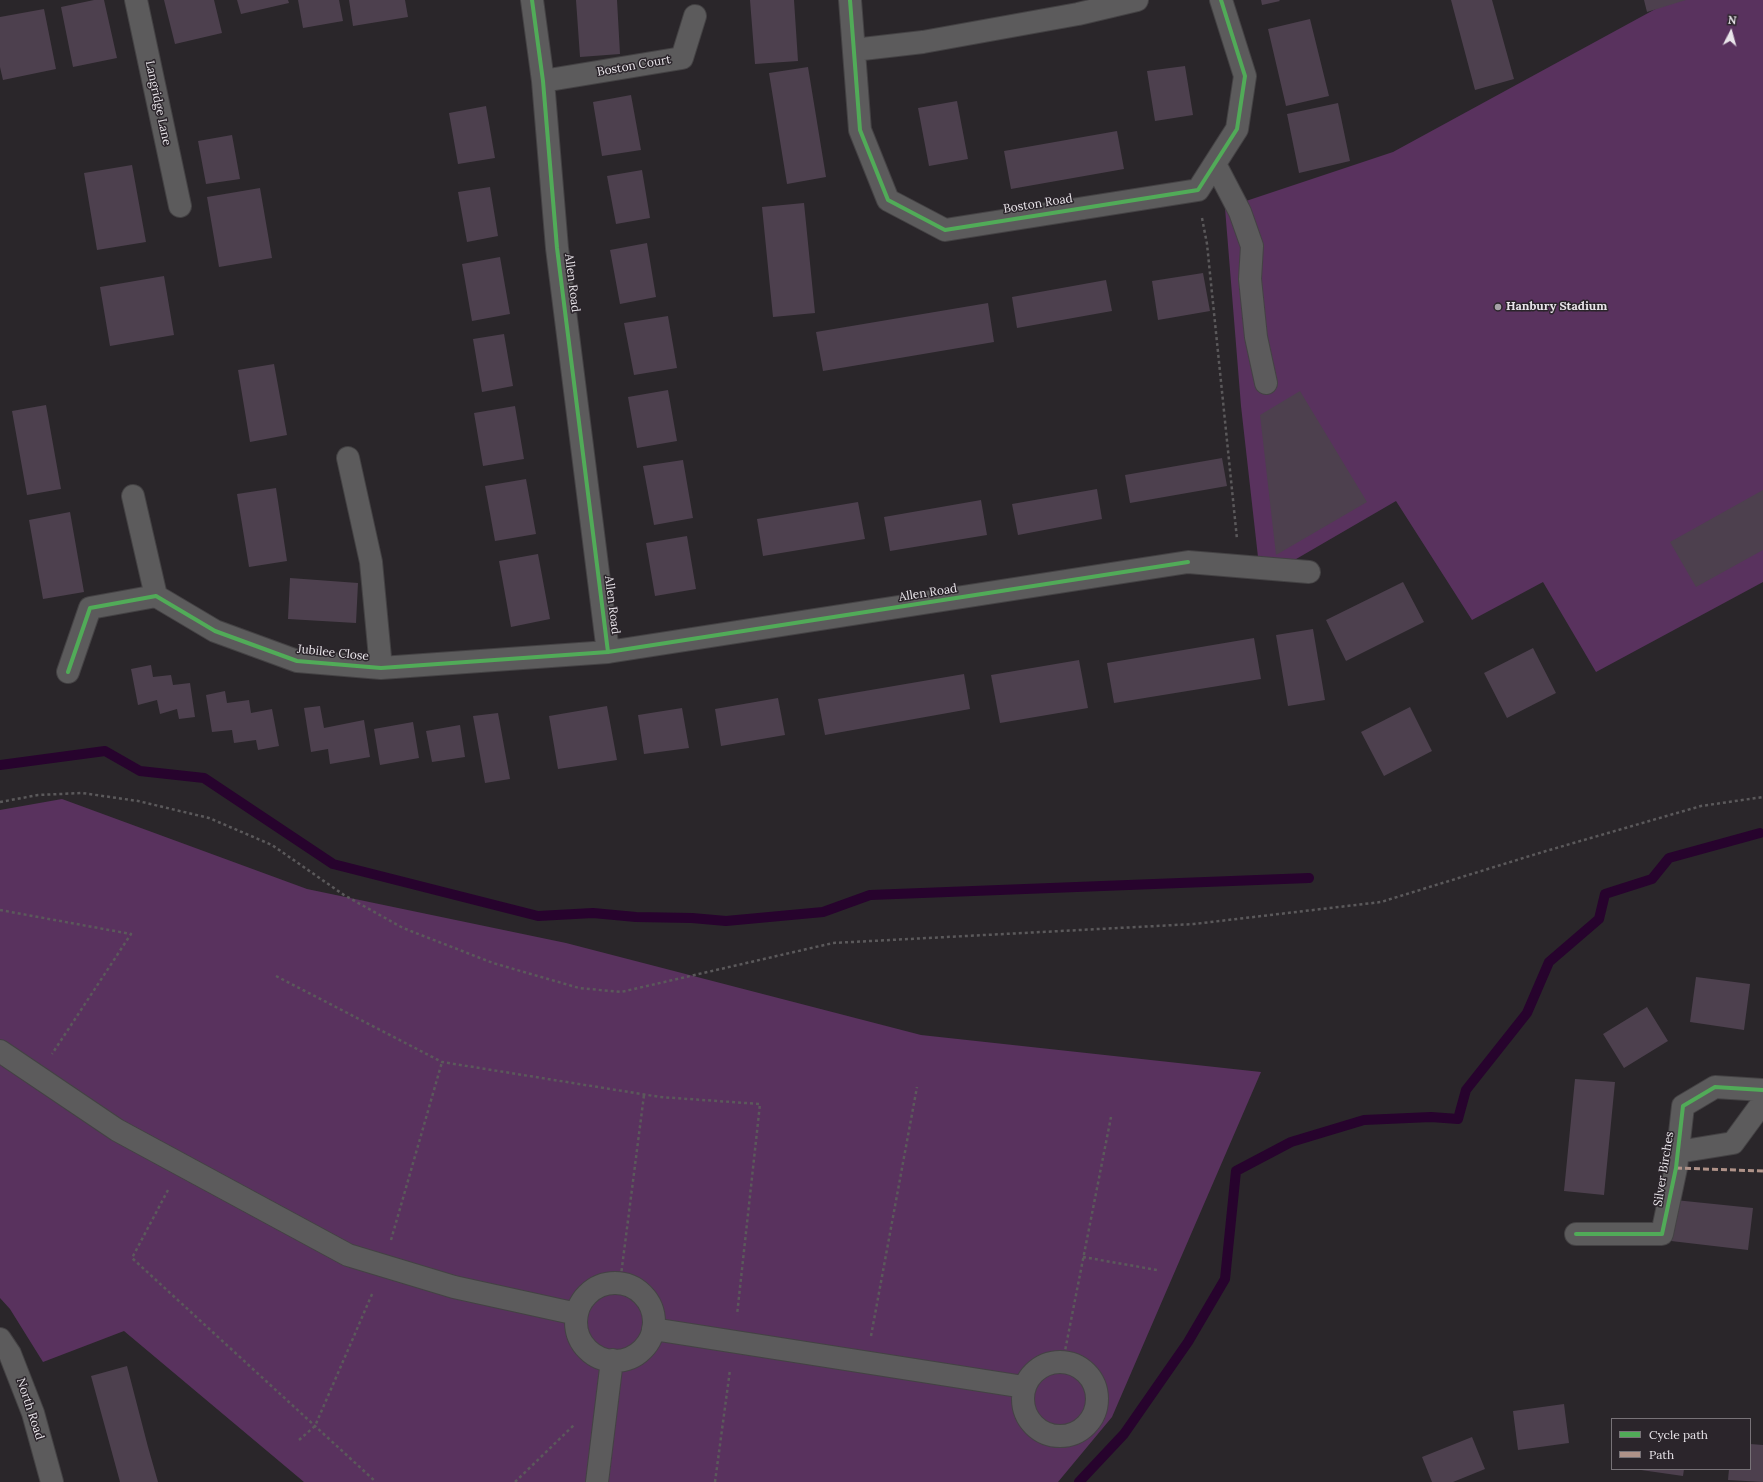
<!DOCTYPE html>
<style>
body{margin:0}
#map{position:relative;width:1763px;height:1482px;overflow:hidden;background:#2a262a;font-family:Lora,serif}
canvas{display:block}
.legend{position:absolute;left:1611px;top:1418px;width:140px;height:52px;box-sizing:border-box;background:#2b252b;border:1px solid #777277;margin:0;padding:5px 7px;list-style:none;font-size:12px;color:#e9e5ea}
.legend li{display:flex;align-items:center;gap:8px;height:20px}
.legend b{width:20px;border:1px solid #777277}
.north{position:absolute;left:1711px;top:12px;width:40px;height:40px;-webkit-text-stroke:3px #2b252b;paint-order:stroke;rotate:6deg;font-size:11px;font-weight:700;line-height:16px;text-align:center;color:#e9e5ea}
.north::after{content:'';display:block;margin:auto;width:14px;height:18px;background:#e9e5ea;clip-path:polygon(50% 0,100% 100%,50% 72%,0 100%)}
</style>
<div id="map">
<canvas width="1763" height="1482"></canvas>
<ul class="legend">
<li><b style="height:5px;background:#51ab58"></b>Cycle path</li>
<li><b style="height:5px;background:#af9288"></b>Path</li>
</ul>
<div class="north">N</div>
</div>
<script>
const c = document.querySelector('canvas').getContext('2d');
c.lineJoin = 'round';
function paint(path, color) {
  c.fillStyle = color;
  c.fill(path, 'evenodd');
}
function shape(rows) {
  const path = new Path2D();
  for (const r of rows) {
    if (r.length === 3) {
      path.moveTo(r[0] + r[2], r[1]);
      path.arc(r[0], r[1], r[2], 0, 2 * Math.PI);
      continue;
    }
    path.moveTo(r[0], r[1]);
    for (let i = 2; i < r.length; i += 2) path.lineTo(r[i], r[i + 1]);
  }
  return path;
}
function strokePath(path, color, width, dash) {
  c.strokeStyle = color;
  c.lineWidth = width;
  c.lineCap = dash ? 'butt' : 'round';
  c.setLineDash(dash || []);
  c.stroke(path);
}
function drawText(font, color, halo, rows, align = 'center') {
  c.font = font + ' Lora,serif';
  c.lineWidth = 3;
  c.setLineDash([]);
  c.textBaseline = 'middle';
  c.strokeStyle = halo;
  c.fillStyle = color;
  for (const [text, x, y, turn = 0] of rows) {
    c.save();
    c.translate(x, y);
    c.rotate((+turn || 0) * Math.PI / 180);
    c.textAlign = isNaN(turn) ? turn : align;
    if (halo) c.strokeText(text, 0, 0);
    c.fillText(text, 0, 0);
    c.restore();
  }
}
const green = shape([
 [1672,0,1763,0,1763,582,1596,672,1543,582,1472,620,1396,501,1291,562,1258,557,1241,406,1225,208,1393,152],
 [62,799,307,889,566,943,921,1035,1261,1072,1112,1417,1058,1482,304,1482,124,1331,43,1362,10,1309,0,1298,0,810]
]);
const stream = shape([
 [0,765,105,751,140,771,204,778,333,864,538,916,593,913,636,917,692,918,726,921,823,912,870,895,1309,878],
 [1079,1482,1124,1434,1188,1342,1225,1279,1236,1171,1291,1142,1364,1120,1431,1117,1458,1119,1466,1090,1527,1013,1549,962,1599,919,1605,894,1652,879,1669,858,1760,833]
]);
const building = shape([
 [94,0,104,0,117,58,73,67,61,7],
 [164,0,214,0,222,33,175,44],
 [237,0,288,0,289,3,241,14],
 [298,0,339,0,343,21,303,28],
 [349,0,405,0,408,17,353,26],
 [576,0,617,0,620,54,580,57],
 [750,0,794,0,798,61,755,64],
 [1261,0,1279,0,1280,1,1262,5],
 [1451,0,1492,0,1514,79,1475,90],
 [1644,0,1686,0,1647,12],
 [44,9,56,69,3,80,0,67,0,17],
 [1310,19,1329,96,1286,106,1268,29],
 [1185,66,1193,115,1155,121,1147,71],
 [808,67,826,177,787,184,769,73],
 [631,95,641,150,602,156,593,102],
 [957,101,968,159,929,166,918,108],
 [1338,103,1350,161,1299,173,1287,114],
 [486,106,495,158,458,164,449,113],
 [1117,131,1124,169,1011,189,1004,151],
 [232,135,240,179,206,184,198,141],
 [132,165,146,242,97,250,84,173],
 [642,170,650,218,616,224,607,176],
 [490,187,498,236,467,242,458,192],
 [260,188,272,258,219,267,207,197],
 [804,203,815,313,773,317,762,207],
 [647,243,656,297,620,304,610,250],
 [500,257,510,314,472,321,462,264],
 [1203,273,1210,311,1158,320,1152,281],
 [164,276,174,335,110,346,100,287],
 [1106,280,1112,311,1017,328,1012,297],
 [988,303,994,342,823,371,816,332],
 [668,316,677,368,634,375,624,323],
 [504,334,513,386,482,392,473,339],
 [274,364,287,435,250,442,238,370],
 [668,390,677,441,637,448,628,397],
 [1300,391,1367,502,1276,555,1260,415],
 [46,405,61,489,27,495,12,411],
 [515,406,524,459,483,466,474,413],
 [1222,458,1227,486,1130,503,1125,475],
 [683,460,693,518,654,525,643,466],
 [526,479,536,534,495,541,485,486],
 [276,488,287,561,249,567,237,494],
 [1097,489,1102,519,1018,535,1012,504],
 [1763,490,1763,550,1696,587,1670,542],
 [981,500,987,535,890,551,884,517],
 [858,502,865,539,763,556,757,519],
 [70,512,84,592,43,599,29,520],
 [687,536,696,589,655,596,646,543],
 [538,554,550,619,511,627,499,561],
 [290,578,358,583,356,623,288,619],
 [1403,582,1424,622,1346,661,1326,620],
 [1313,629,1325,700,1288,706,1276,635],
 [1254,638,1261,679,1114,703,1107,663],
 [1533,648,1556,693,1507,718,1484,673],
 [1079,660,1088,708,1000,723,991,675],
 [151,665,153,677,171,675,173,685,190,683,195,717,179,719,177,709,160,714,157,700,138,705,131,669],
 [964,674,970,709,825,735,818,699],
 [225,691,227,703,249,700,251,713,272,709,279,746,258,750,256,740,234,743,232,730,212,732,206,695],
 [778,698,785,735,721,746,715,709],
 [320,706,324,728,364,720,370,757,330,764,328,749,311,752,304,708],
 [607,706,617,760,558,769,549,716],
 [1410,707,1432,751,1384,776,1361,732],
 [682,708,689,748,644,754,638,715],
 [498,713,510,779,485,783,473,716],
 [413,722,419,758,380,765,374,729],
 [460,725,465,757,432,762,426,731],
 [1696,977,1750,984,1744,1030,1690,1022],
 [1647,1007,1668,1041,1624,1068,1603,1034],
 [1575,1079,1615,1082,1604,1195,1564,1191],
 [1675,1200,1753,1208,1748,1250,1671,1241],
 [127,1366,148,1447,158,1482,120,1482,105,1427,91,1376],
 [1564,1404,1569,1443,1518,1450,1513,1411],
 [1472,1437,1485,1469,1453,1482,1432,1482,1422,1457],
 [1750,1444,1763,1445,1763,1482,1728,1480,1729,1469,1750,1469],
 [1634,1469,1684,1469,1683,1476]
]);
const path = shape([
 [1202,218,1207,244,1237,539],
 [0,802,38,795,82,793,138,801,209,818,272,845,344,895,403,928,493,963,579,988,621,992,833,943,1194,924,1381,902,1546,851,1701,806,1763,797],
 [0,910,131,934,52,1054],
 [276,976,442,1062,660,1097,760,1104,737,1315],
 [168,1190,132,1258,376,1482],
 [391,1240,442,1062],
 [1083,1257,1157,1270],
 [620,1283,644,1095],
 [871,1336,917,1087],
 [1063,1361,1111,1117],
 [299,1440,315,1426,373,1292],
 [515,1482,575,1424],
 [715,1482,730,1370]
]);
const minor = shape([
 [136,0,180,206],
 [532,0,543,81,557,248,608,652,1188,562,1309,572],
 [850,0,860,130,888,200,945,230,1198,190,1237,129,1245,76,1221,0],
 [854,50,923,42,1078,14,1137,0],
 [543,81,682,58,695,16],
 [1215,164,1240,212,1252,246,1250,279,1256,337,1266,383],
 [348,458,371,562,381,668],
 [133,496,156,596],
 [68,672,90,608,156,596,215,631,297,661,381,668,608,652],
 [0,1051,117,1130,348,1255,454,1287,577,1314],
 [1678,1152,1733,1143,1763,1102],
 [1576,1234,1662,1234,1676,1168,1683,1106,1715,1087,1763,1090],
 [615,1322,39],
 [653,1329,1024,1387],
 [0,1339,10,1354,33,1413,52,1482],
 [1060,1399,37],
 [597,1482,612,1360]
]);
const quiet = shape([
 [1676,1168,1763,1171]
]);
const cycleway = shape([
 [532,0,543,81,557,248,608,652,1188,562],
 [850,0,860,130,888,200,945,230,1198,190,1237,129,1245,76,1221,0],
 [68,672,90,608,156,596,215,631,297,661,381,668,608,652],
 [1576,1234,1662,1234,1676,1168,1683,1106,1715,1087,1763,1090]
]);
const markers = [
 [1498,307,4,"#a6a2a7"]
];
const streetNames = [
 ["Boston Court",634,66,-10],
 ["Langridge Lane",158,103,78],
 ["Boston Road",1038,204,-9],
 ["Allen Road",572,283,83],
 ["Allen Road",928,593,-9],
 ["Allen Road",612,605,83],
 ["Jubilee Close",333,653,6],
 ["Silver Birches",1664,1169,-81],
 ["North Road",30,1409,72]
];
const poiNames = [
 ["Hanbury Stadium",1506,307]
];
paint(green, '#59325e');
strokePath(stream, '#27032d', 10);
paint(building, '#4d404e');
strokePath(minor, '#444244', 24);
strokePath(path, '#5b595b', 2.5, [3, 3]);
strokePath(minor, '#5c5b5c', 22);
strokePath(quiet, '#af9288', 3, [6, 3]);
strokePath(cycleway, '#51ab58', 4);
for (const [x, y, r, color] of markers) {
  const dot = new Path2D();
  dot.arc(x, y, r, 0, 2 * Math.PI);
  c.fillStyle = color;
  c.fill(dot);
  strokePath(dot, '#2b252b', 1.5);
}
drawText('12px', '#e9e5ea', '#2b252b', streetNames);
drawText('bold 12px', '#e9e5ea', '#2b252b', poiNames, 'left');
</script>
